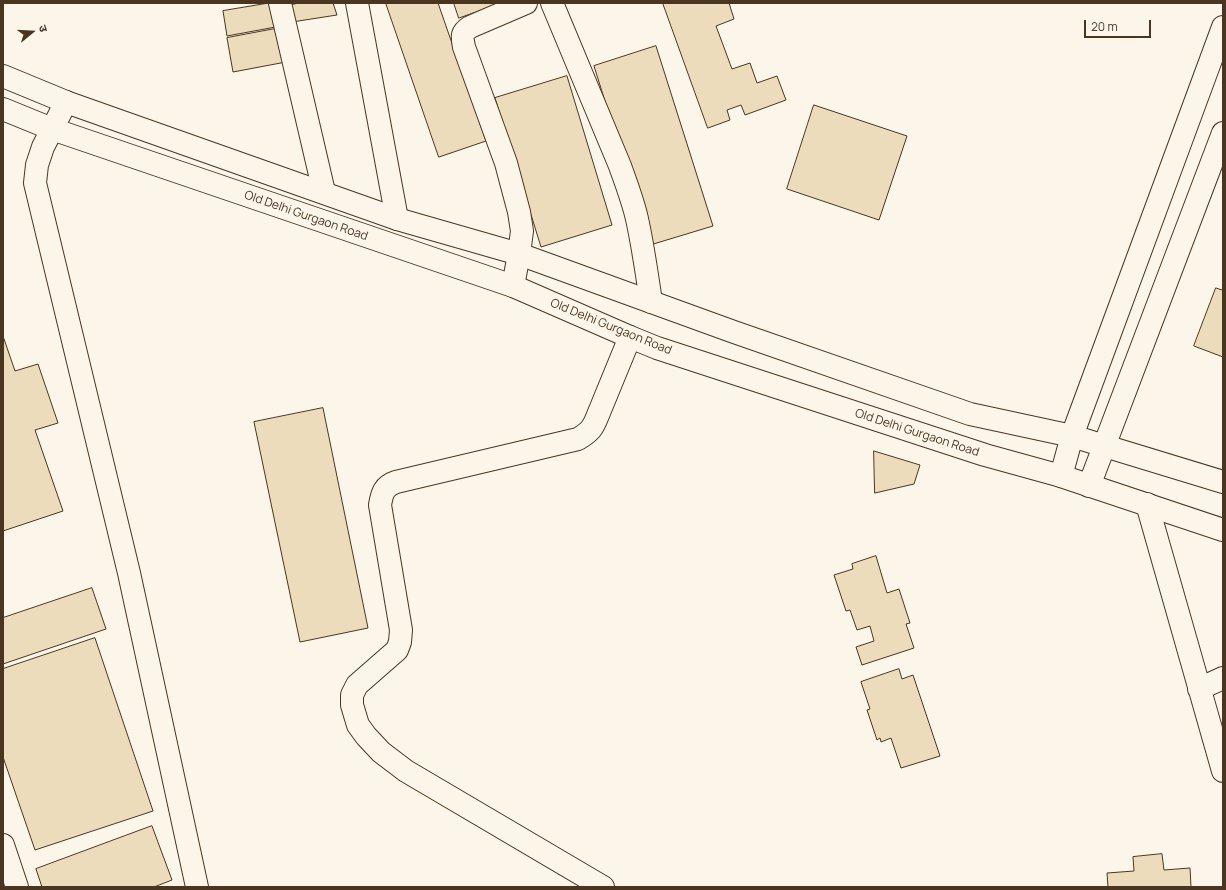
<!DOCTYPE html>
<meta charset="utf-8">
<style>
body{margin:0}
#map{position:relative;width:1226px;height:890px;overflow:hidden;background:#fbf6e9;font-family:Manrope,"Noto Sans Devanagari",sans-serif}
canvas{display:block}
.frame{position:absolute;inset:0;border:4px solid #4a3520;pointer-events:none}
.north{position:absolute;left:12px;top:12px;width:40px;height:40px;-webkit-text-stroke:3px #fbf6e9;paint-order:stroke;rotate:72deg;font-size:11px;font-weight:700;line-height:16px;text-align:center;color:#4a3520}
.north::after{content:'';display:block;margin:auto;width:14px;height:18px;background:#4a3520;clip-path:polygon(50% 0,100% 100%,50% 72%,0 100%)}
.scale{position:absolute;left:1084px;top:20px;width:67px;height:18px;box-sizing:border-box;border:2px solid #4a3520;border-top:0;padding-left:5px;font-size:12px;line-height:14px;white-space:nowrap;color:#4a3520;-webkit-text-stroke:3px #fbf6e9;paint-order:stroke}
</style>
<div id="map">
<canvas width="1226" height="890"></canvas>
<div class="frame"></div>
<div class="north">उ</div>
<div class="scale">20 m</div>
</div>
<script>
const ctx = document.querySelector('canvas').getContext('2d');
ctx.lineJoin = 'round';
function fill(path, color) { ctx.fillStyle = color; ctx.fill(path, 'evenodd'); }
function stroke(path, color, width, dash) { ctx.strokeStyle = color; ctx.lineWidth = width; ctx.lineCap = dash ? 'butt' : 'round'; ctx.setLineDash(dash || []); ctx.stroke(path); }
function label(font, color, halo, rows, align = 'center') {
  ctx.font = font + ' Manrope,sans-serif'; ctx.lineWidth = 3; ctx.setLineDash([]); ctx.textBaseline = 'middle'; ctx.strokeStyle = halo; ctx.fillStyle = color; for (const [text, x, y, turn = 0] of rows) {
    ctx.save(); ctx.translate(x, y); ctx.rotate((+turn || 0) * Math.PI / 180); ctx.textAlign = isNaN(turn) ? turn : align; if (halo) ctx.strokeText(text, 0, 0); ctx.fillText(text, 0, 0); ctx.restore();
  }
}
const building = new Path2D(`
 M269 3H276L281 26 227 36 223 11Z
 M299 3H333L337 15 292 22 287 6Z
 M386 3H438L486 141 439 157Z
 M454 3H495L496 5 459 18Z
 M663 3H730H729L734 19 716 26 732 69 750 63 757 83 777 76 786 100 745 115 741 105 727 110 730 120 708 128Z
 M280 28 286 62 233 72 227 38Z
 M656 46 713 226 650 245 594 66Z
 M567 76 612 225 541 247 495 98Z
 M814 105 907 136 879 220 787 189Z
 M1216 288 1222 290 1223 288V357L1194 346Z
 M3 336 15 371 38 364 58 423 35 430 63 511 3 531Z
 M323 408 368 628 300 642 254 422Z
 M874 451 920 465 914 484 875 493Z
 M876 556 887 593 899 589 910 623 906 624 914 648 862 665 856 647 874 641 870 626 857 630 850 610 846 611 834 575 853 569 852 564Z
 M92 588 106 629 3 664V618Z
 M95 638 153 811 35 850 3 757V669Z
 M899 669 902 679 913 675 940 756 901 768 891 738 881 742 880 738 877 740 867 710 870 709 861 682Z
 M152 826 172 880 154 887H42L36 869Z
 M1162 854 1164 870 1190 868 1191 887H1108L1107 873 1134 871 1133 857Z`);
const minor = new Path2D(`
 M280 3 324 192
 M357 3 397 219
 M552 3 620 166C626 183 633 201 637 219 643 246 647 274 651 302
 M66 102 43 147 37 165 35 183 129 573 197 887
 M513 286 519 254 522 231 519 212 506 163 464 47C462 36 461 33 470 27L526 3
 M1061 476 1072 436 1223 27
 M1089 486 1223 133
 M1147 504 1223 771
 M1199 689 1223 678
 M3 845 17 887
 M603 887 406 771 381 752 366 736 358 725 352 705V695L357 685 397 650 400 642 401 630 380 505C382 493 384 486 396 482L578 439C590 432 593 428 598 415L630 337`);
const major = new Path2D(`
 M3 76 66 102 397 219 519 254 734 332 970 414 1072 436 1223 482
 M3 109 52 129 513 286 630 337 657 348 985 455 1061 476 1223 530`);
const streetNames = [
 ["Old Delhi Gurgaon Road",306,216,19],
 ["Old Delhi Gurgaon Road",611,327,22],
 ["Old Delhi Gurgaon Road",917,433,18]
];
fill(building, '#ecdcbc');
stroke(building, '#4a3520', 1);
stroke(minor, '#4a3520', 24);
stroke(major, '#4a3520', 24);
stroke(minor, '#fbf6e9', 22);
stroke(major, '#fbf6e9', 22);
label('12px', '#4a3520', '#fbf6e9', streetNames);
</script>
